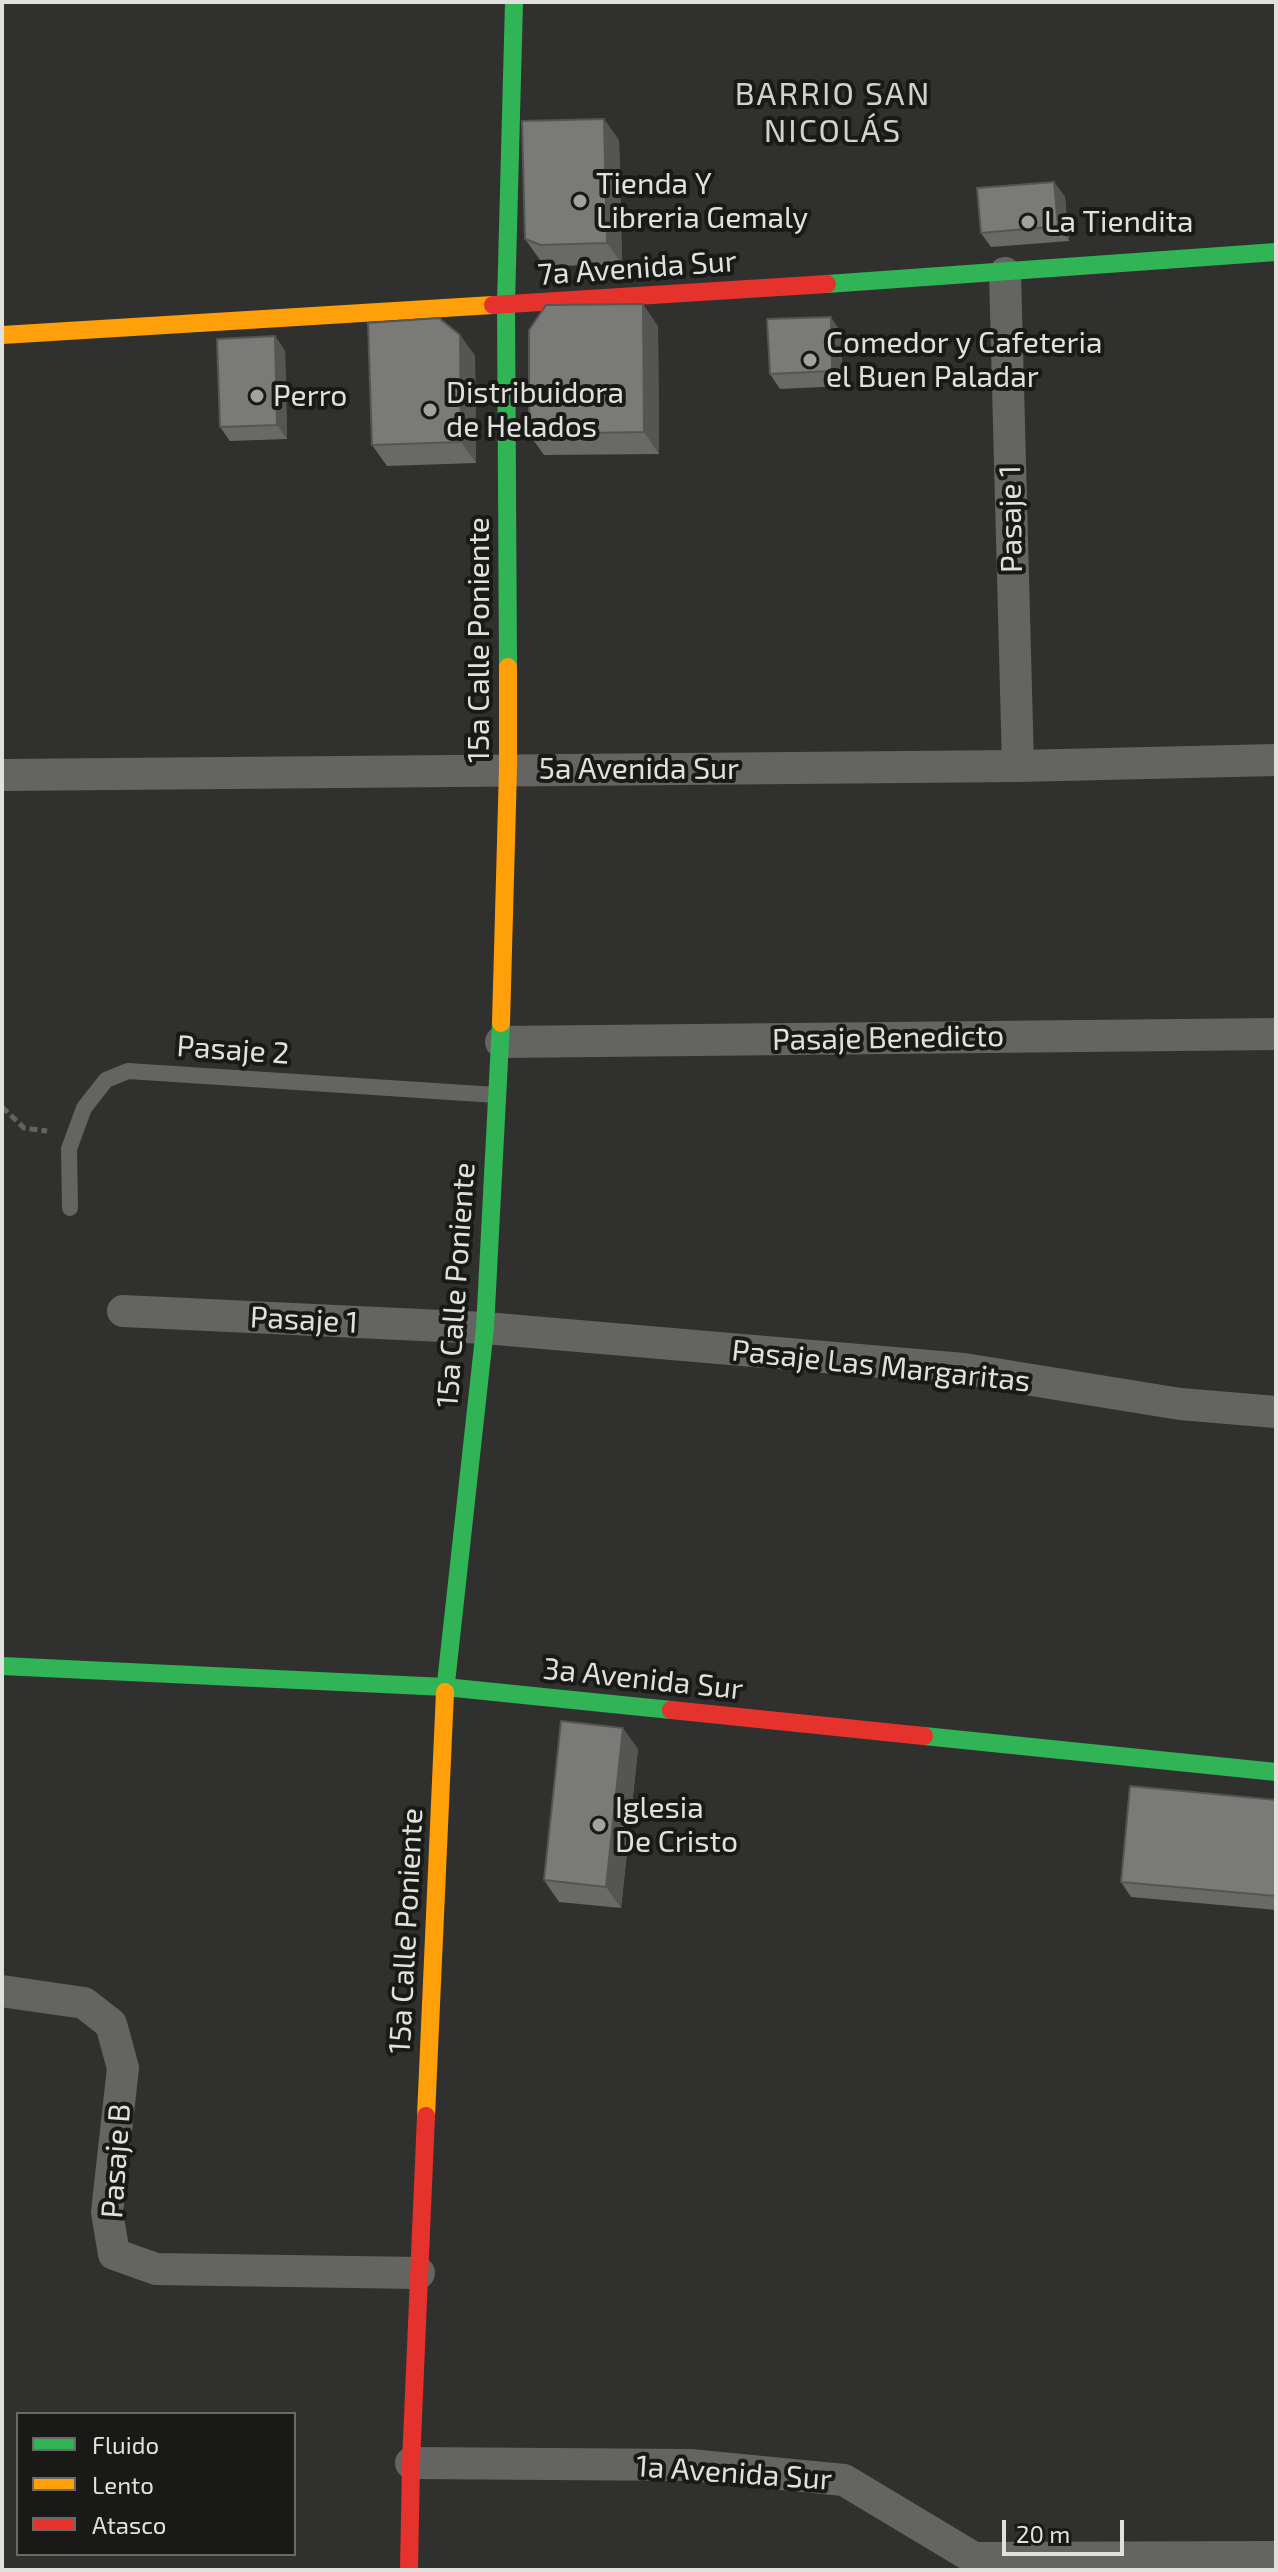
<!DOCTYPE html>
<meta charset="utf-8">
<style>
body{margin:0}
#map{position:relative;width:1278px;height:2572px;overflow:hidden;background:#30312e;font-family:"Exo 2",sans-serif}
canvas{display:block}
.frame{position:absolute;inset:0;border:4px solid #e0e0dd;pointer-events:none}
.legend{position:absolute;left:16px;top:2412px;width:280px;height:144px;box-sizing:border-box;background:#191917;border:2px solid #696966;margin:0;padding:10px 14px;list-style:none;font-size:24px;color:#e0e0dd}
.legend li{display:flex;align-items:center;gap:16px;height:40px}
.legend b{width:40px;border:2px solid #696966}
.scale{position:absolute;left:1002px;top:2520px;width:122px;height:36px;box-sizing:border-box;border:4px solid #e0e0dd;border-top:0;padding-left:10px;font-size:24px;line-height:28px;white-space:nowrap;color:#e0e0dd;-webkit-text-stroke:6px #191917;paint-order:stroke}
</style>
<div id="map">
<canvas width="1278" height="2572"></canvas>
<div class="frame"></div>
<ul class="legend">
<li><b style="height:10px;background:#30b455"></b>Fluido</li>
<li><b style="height:10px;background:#ff9f0a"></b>Lento</li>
<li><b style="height:10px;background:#e5322d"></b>Atasco</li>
</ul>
<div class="scale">20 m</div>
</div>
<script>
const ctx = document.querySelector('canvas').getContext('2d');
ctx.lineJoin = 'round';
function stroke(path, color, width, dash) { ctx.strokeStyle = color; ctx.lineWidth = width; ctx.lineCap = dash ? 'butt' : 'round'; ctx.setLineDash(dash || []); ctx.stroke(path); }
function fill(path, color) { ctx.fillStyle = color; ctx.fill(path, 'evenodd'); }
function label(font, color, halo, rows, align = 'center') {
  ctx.font = font + ' "Exo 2",sans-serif'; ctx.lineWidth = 8; ctx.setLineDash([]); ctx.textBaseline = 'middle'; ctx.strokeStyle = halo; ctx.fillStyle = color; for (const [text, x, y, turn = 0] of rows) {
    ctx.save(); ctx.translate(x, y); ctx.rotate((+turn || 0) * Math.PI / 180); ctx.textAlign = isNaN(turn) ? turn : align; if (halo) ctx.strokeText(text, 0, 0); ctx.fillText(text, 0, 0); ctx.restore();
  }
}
const path = new Path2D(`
 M2 1107 24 1128 47 1131`);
const lane = new Path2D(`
 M70 1208 69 1149 84 1108 106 1080 128 1071 496 1095`);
const street = new Path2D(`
 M1005 273 1018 766
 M2 775 1018 766 1276 760
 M501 1042 1276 1034
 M123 1311 485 1328 964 1369 1180 1404 1276 1412
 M2 1991 84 2003 111 2024 123 2068 107 2212 114 2254 156 2269 419 2273
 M411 2463 690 2465 844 2480 974 2558 1276 2557`);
const fast = new Path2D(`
 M827 284 1276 252
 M508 667 506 304 514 2
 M2 1666 445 1687 671 1710
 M445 1692 485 1328 501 1023
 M924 1736 1276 1772`);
const slow = new Path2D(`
 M2 335 493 305
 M501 1023 508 769V667
 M426 2116 445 1692`);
const jam = new Path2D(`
 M493 305 827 284
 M671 1710 924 1736
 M409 2570 411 2463 426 2116`);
const wall = new Path2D(`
 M619 140 622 264 556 266 540 260 525 239Z
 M1054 182 1065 197 1069 241 991 247 981 233Z
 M658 326 659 454 544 455 529 434Z
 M841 332 843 386 780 389 770 374Z
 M460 335 475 356 476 463 387 466 372 445Z
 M275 336 285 351 287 439 230 441 220 427Z
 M638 1749 621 1908 559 1902 544 1880Z
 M1276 1800V1910L1131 1897 1121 1882Z`);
const shadedWall = new Path2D(`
 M604 119 619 140 622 264 607 243Z
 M1054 182 1065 197 1069 241 1058 226Z
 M643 304 658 326 659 454 644 432Z
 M831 317 841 332 843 386 832 371Z
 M460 335 475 356 476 463 461 442Z
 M275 336 285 351 287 439 277 425Z
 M623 1728 638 1749 621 1908 606 1887Z`);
const building = new Path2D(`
 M604 119 607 243 541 245 525 239 522 121Z
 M1054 182 1058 226 981 233 977 188Z
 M643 304 644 432 529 434V330L546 305Z
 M831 317 832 371 770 374 767 319Z
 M439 318 460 335 461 442 372 445 368 323Z
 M275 336 277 425 220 427 217 339Z
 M561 1721 623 1728 606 1887 544 1880Z
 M1130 1786 1276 1800V1896L1121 1882Z`);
const markers = [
 [580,201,8,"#a2a3a0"],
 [1028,222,8,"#a2a3a0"],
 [810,360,8,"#a2a3a0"],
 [257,396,8,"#a2a3a0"],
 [430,410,8,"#a2a3a0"],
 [599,1825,8,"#a2a3a0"]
];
const poiNames = [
 ["Tienda Y",596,184],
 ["Libreria Gemaly",596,218],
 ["La Tiendita",1044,222],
 ["Comedor y Cafeteria",826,343],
 ["el Buen Paladar",826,377],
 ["Distribuidora",446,393],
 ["de Helados",446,427],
 ["Perro",273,396],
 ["Iglesia",615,1808],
 ["De Cristo",615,1842]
];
const streetNames = [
 ["7a Avenida Sur",637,268,-4],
 ["Pasaje 1",1011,519,-91],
 ["15a Calle Poniente",479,640,-90],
 ["5a Avenida Sur",639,769],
 ["Pasaje Benedicto",888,1038,-1],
 ["Pasaje 2",233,1050,4],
 ["15a Calle Poniente",456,1285,-86],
 ["Pasaje 1",304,1320,3],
 ["Pasaje Las Margaritas",881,1366,6],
 ["3a Avenida Sur",643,1679,6],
 ["15a Calle Poniente",406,1931,-87],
 ["Pasaje B",116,2161,-86],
 ["1a Avenida Sur",734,2473,4]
];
const neighbourhoodNames = [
 ["BARRIO SAN",833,94],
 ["NICOLÁS",833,131]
];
stroke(path, '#626361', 5, [8, 4]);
stroke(lane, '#646463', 16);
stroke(street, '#646463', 32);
stroke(fast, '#30b455', 18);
stroke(slow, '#ff9f0a', 18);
stroke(jam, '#e5322d', 18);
fill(wall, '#696a67');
fill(shadedWall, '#555654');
fill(building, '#7a7b78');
stroke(building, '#555654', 2);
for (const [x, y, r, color] of markers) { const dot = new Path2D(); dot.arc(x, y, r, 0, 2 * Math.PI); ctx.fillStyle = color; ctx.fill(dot); stroke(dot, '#191917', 3); }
label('30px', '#e0e0dd', '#191917', poiNames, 'left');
label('30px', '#e0e0dd', '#191917', streetNames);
ctx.letterSpacing = '2px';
label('32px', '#d1d2cc', '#191917', neighbourhoodNames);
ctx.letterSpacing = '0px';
</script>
